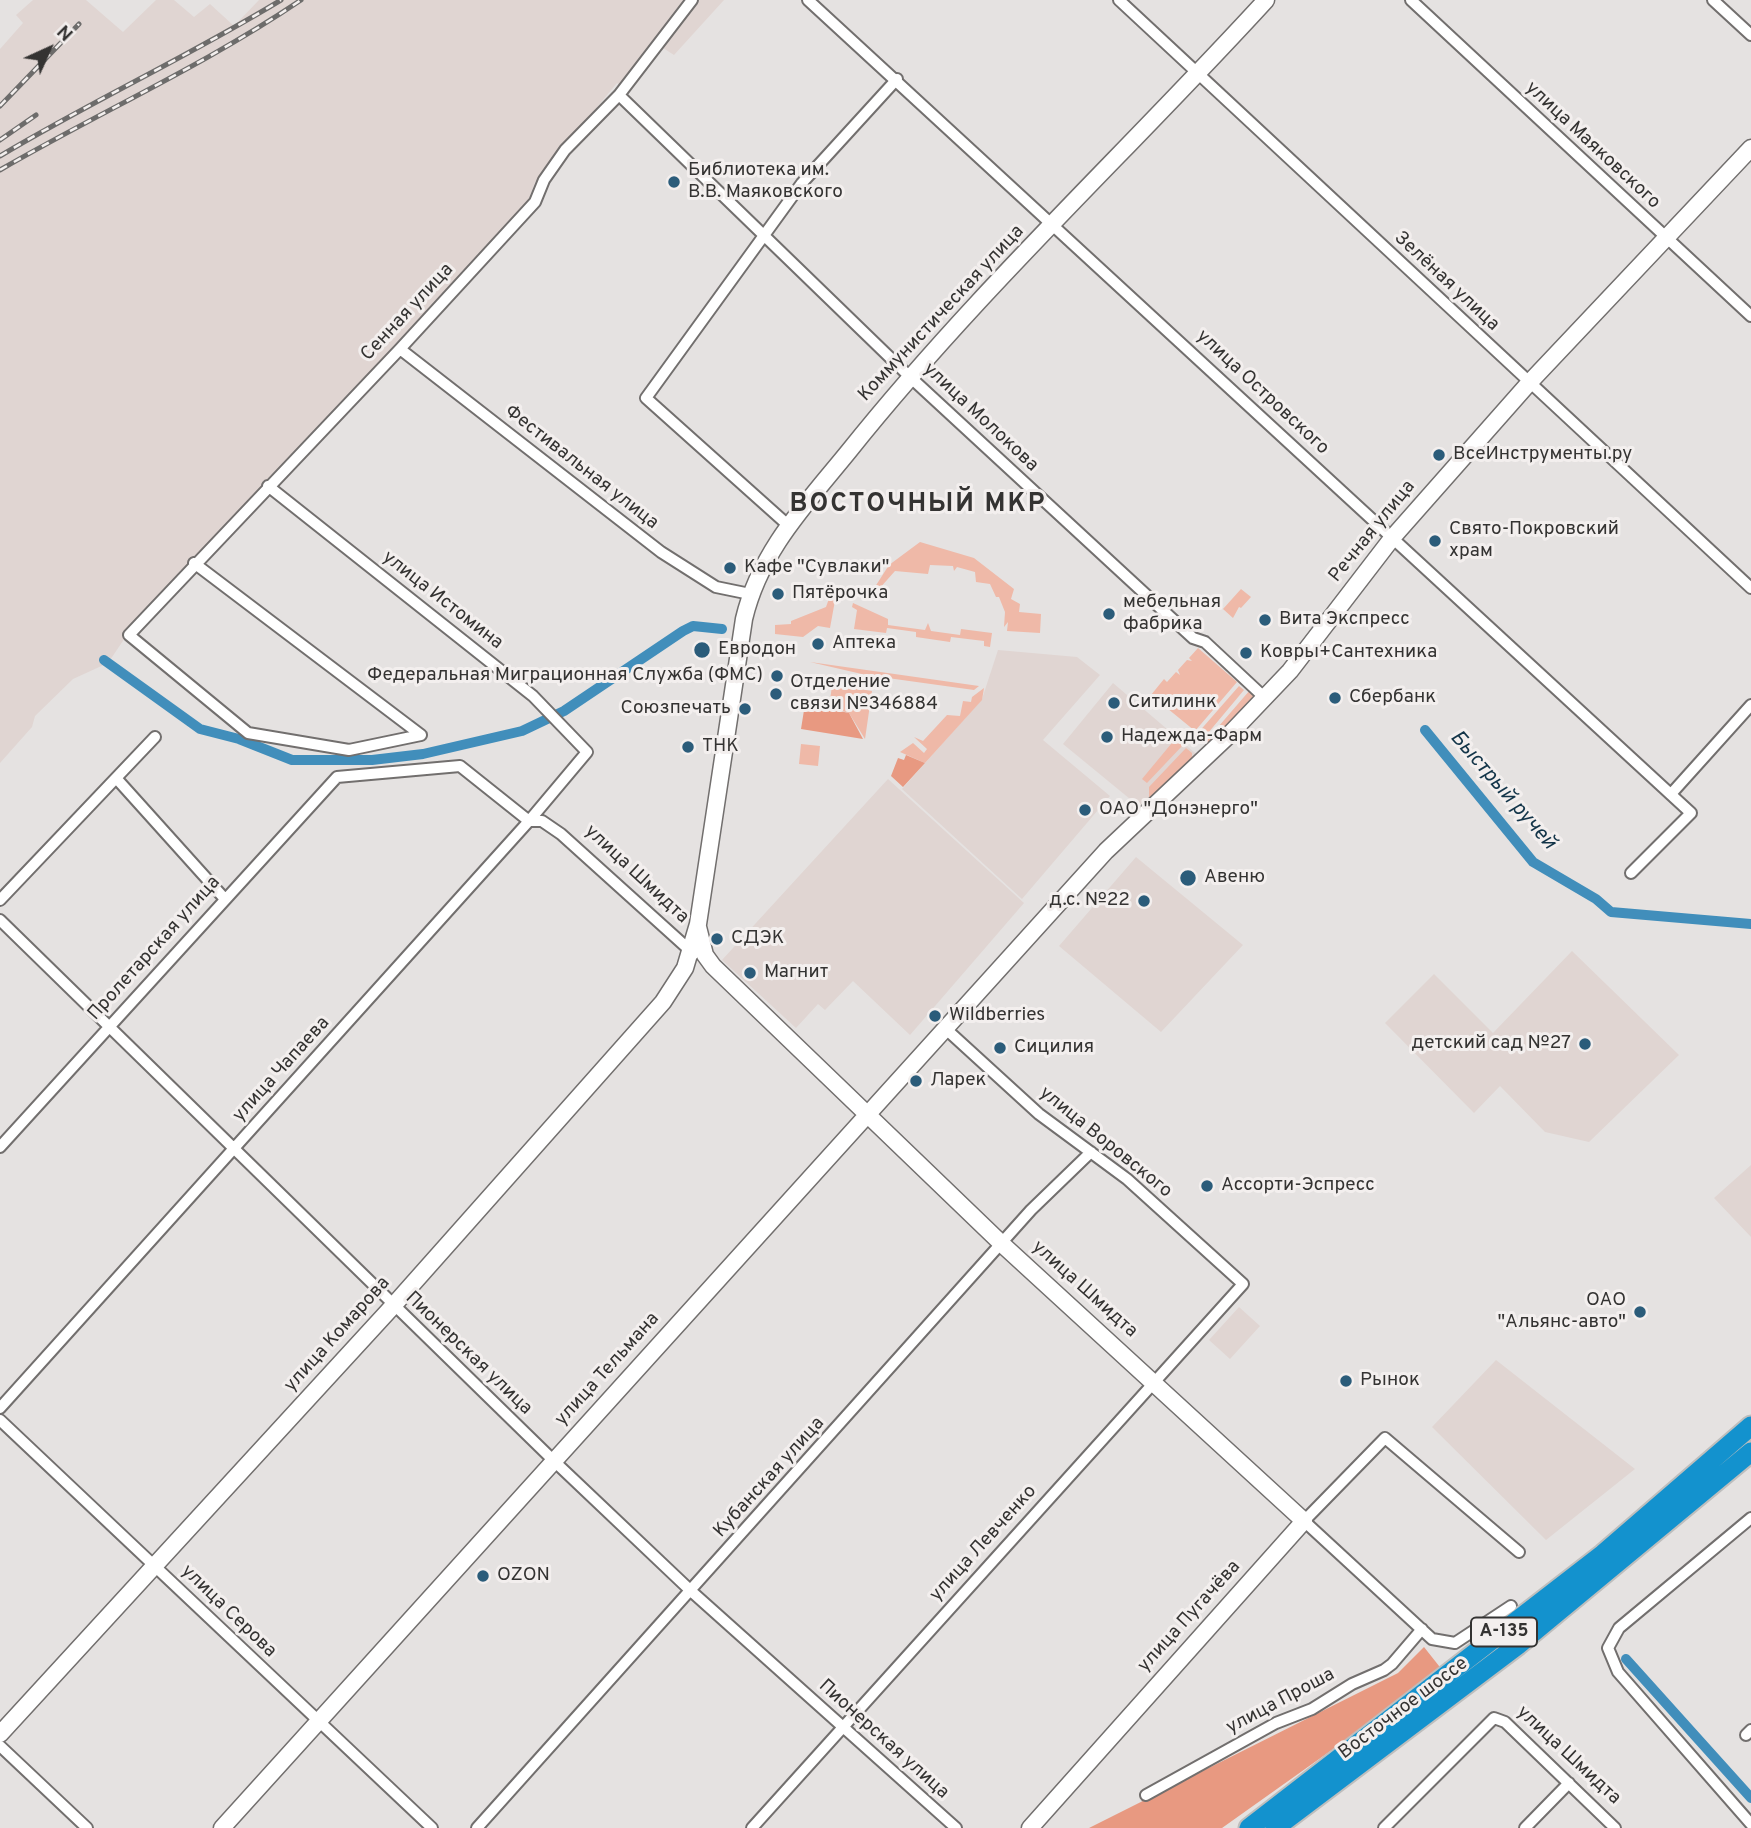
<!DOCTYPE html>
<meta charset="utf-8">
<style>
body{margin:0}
#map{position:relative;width:1751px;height:1828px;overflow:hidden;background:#e5e2e1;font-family:Overpass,sans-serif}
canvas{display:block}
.north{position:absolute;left:14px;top:14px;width:70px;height:70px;-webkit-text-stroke:5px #f3efee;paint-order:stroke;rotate:45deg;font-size:19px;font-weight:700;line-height:28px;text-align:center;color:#343332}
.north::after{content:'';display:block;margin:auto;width:24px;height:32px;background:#343332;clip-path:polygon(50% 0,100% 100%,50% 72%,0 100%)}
</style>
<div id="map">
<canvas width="1751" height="1828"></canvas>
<div class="north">N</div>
</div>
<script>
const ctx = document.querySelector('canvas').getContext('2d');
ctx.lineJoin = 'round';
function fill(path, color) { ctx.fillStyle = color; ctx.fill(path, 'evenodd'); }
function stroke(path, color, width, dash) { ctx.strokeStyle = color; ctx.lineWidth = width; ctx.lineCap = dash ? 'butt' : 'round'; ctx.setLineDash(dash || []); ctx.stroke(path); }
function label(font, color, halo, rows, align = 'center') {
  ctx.font = font + ' Overpass,sans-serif'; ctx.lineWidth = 6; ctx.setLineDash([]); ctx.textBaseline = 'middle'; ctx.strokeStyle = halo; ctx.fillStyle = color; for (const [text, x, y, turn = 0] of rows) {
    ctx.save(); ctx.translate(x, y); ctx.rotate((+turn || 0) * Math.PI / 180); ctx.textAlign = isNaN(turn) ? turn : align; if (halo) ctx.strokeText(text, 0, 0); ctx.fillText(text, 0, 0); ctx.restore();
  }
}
const built = new Path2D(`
 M33 0H86L123 32 156 0H174L194 17 210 4 234 26 259 0H724L674 55 660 46 625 89 617 83 535 182 527 204 192 561 131 629 108 663 73 679 35 716 32 727 0 763V49L23 23 16 15Z
 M998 650 1077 657 1100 675 1043 740 1110 796 1022 899 902 789 982 699Z
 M1113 683 1201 758 1141 808 1063 744Z
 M888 779 1024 903 910 1035 853 981 825 1010 818 1004 796 1028 722 960Z
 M1136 857 1243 945 1161 1032 1059 946Z
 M1572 951 1679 1055 1589 1142 1545 1132 1500 1086 1474 1113 1385 1023 1434 974 1493 1033Z
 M1751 1165V1237L1714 1198Z
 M1239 1307 1260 1326 1230 1359 1209 1340Z
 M1496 1360 1635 1469 1546 1540 1432 1427Z`);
const green = new Path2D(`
 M920 542 974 558 1014 589 1011 599 1020 604 1019 612 1041 614 1040 633 1007 631 1008 622 1004 627 1005 612 999 597H996L990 584 976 582 975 572 957 567 954 571 953 566 930 565 928 574 895 571 879 589 873 590 889 565Z
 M1241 589 1251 597 1241 608 1239 607 1233 618 1223 609Z
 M831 593 836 595 830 628 818 626 803 637 775 634V625L791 624V621L826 607Z
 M853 603 888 619V625L925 630 928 623 931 631 960 635 961 629 992 633 990 647 984 646V641L951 637 950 642 916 637V632L887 628 886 633 854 629 857 610 852 607Z
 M1198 648 1237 682 1195 731 1151 695 1164 679 1167 682 1176 672 1180 675 1178 670 1187 660 1192 661 1189 658Z
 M810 662 979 686 974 690 866 675Z
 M823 675 836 677 835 685 872 691 865 739 849 713 829 707 833 679Z
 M1239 686 1244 690 1203 739 1197 734Z
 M984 688 982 700 925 763 900 752 913 743 924 753 927 749 914 737 923 741 947 715 960 716 963 701 971 702 972 697Z
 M1250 690 1254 698 1210 745 1206 741Z
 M1176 738 1183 745 1147 783 1142 779Z
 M801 744 820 746 818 766 799 764Z
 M1186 748 1192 753V760L1149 798V787Z`);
const forest = new Path2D(`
 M805 704 849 713 863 739 801 729Z
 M906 755 925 763 903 787 891 776 898 758 904 760Z
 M1424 1647 1443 1671 1222 1828H1089L1398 1673Z`);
const canal = new Path2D(`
 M104 660 200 729 239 739 292 760H372L423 754 522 731 564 711 683 631 693 626 722 629
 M1425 730 1533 862 1596 899 1611 912 1751 924
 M1626 1659 1751 1798`);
const street = new Path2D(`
 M808 0 1691 813 1631 873
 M1119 0 1751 588
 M1411 0 1751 316
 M1713 0 1751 35
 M619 95 909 376 1169 616 1193 638 1205 642 1265 698
 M400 349 661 552 716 587 750 594
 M789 526 646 398 802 183 897 79
 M194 563 421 735
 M421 735 349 750 248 733 129 635 400 349 535 202 544 180 565 150 619 95 692 0
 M116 778 224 898
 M1671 794 1751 705
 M0 900 155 737
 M0 920 554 1461 691 1591 956 1828
 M0 1147 337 777 460 766 529 821H542L561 834 694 954
 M0 1408 529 821 587 752 533 696 268 486
 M0 1420 432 1828
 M1751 1518 1619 1628 1608 1648 1618 1672 1751 1824
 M1511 1606 1455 1643 1432 1639 1304 1521 1385 1438 1519 1552
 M1746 1735 1751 1730
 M0 1746 87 1828
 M1146 1795 1276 1723 1312 1709 1352 1684 1384 1670 1392 1664 1422 1629
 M477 1828 1031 1210 1091 1152
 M752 1828 1243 1284 1127 1179 1039 1114 947 1030
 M1384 1828 1494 1718 1505 1722 1615 1828
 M1525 1828 1569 1783`);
const secondary = new Path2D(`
 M698 927 705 955 713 966 1003 1245 1304 1521 1030 1828
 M0 1734 393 1306 663 1002 685 968 698 924 744 619C760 551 806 504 849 451 977 291 1128 151 1266 0
 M222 1828 1106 851 1228 736 1290 671 1393 537 1529 383 1751 148`);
const highway = new Path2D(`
 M1249 1828 1603 1554 1751 1426
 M1275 1828 1518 1645 1751 1452`);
const rail = new Path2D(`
 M0 106 79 24
 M0 140 36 115
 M0 156C92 101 189 56 281 0
 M0 170C100 112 205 65 301 0`);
const markers = [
 [674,182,7,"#2b5c7a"],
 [1439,455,7,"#2b5c7a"],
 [1435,541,7,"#2b5c7a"],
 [730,568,7,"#2b5c7a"],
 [778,594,7,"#2b5c7a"],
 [1109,614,7,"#2b5c7a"],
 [1265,620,7,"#2b5c7a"],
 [818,644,7,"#2b5c7a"],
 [702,650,9,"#2b5c7a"],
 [1246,653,7,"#2b5c7a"],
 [777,676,7,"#2b5c7a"],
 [776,694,7,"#2b5c7a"],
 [1335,698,7,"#2b5c7a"],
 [1114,703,7,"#2b5c7a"],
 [745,709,7,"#2b5c7a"],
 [1107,737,7,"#2b5c7a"],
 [688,747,7,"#2b5c7a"],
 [1085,810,7,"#2b5c7a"],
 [1188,878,9,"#2b5c7a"],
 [1144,901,7,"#2b5c7a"],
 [717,939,7,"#2b5c7a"],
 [750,973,7,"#2b5c7a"],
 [935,1016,7,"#2b5c7a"],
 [1585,1044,7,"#2b5c7a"],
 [1000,1048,7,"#2b5c7a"],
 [916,1081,7,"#2b5c7a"],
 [1207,1186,7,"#2b5c7a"],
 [1640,1312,7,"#2b5c7a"],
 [1346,1381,7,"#2b5c7a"],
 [483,1576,7,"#2b5c7a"]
];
const shields = [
 [1504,1632,66]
];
const shieldNames = [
 ["А-135",1504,1632]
];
const streetNames = [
 ["улица Маяковского",1592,146,43],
 ["Зелёная улица",1446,282,43],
 ["Сенная улица",408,313,-47],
 ["Коммунистическая улица",942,314,-47],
 ["улица Островского",1262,393,43],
 ["улица Молокова",980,418,43],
 ["Фестивальная улица",581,468,38],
 ["Речная улица",1373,532,-51],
 ["улица Истомина",442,601,38],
 ["улица Шмидта",636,875,43],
 ["Пролетарская улица",155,949,-48],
 ["улица Чапаева",282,1070,-48],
 ["улица Воровского",1105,1143,39],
 ["улица Шмидта",1084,1290,42],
 ["улица Комарова",338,1335,-48],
 ["Пионерская улица",468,1354,44],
 ["улица Тельмана",608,1370,-48],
 ["Кубанская улица",770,1478,-48],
 ["улица Левченко",984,1544,-48],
 ["улица Серова",228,1612,44],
 ["улица Пугачёва",1190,1617,-48],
 ["улица Проша",1281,1702,-28],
 ["Восточное шоссе",1404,1709,-37],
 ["Пионерская улица",883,1740,42],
 ["улица Шмидта",1568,1756,43]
];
const poiNames = [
 ["Библиотека им.",688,171],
 ["В.В. Маяковского",688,193],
 ["ВсеИнструменты.ру",1453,455],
 ["Свято-Покровский",1449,530],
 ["храм",1449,552],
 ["Кафе \"Сувлаки\"",744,568],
 ["Пятёрочка",792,594],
 ["мебельная",1123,603],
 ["фабрика",1123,625],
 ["Вита Экспресс",1279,620],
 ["Аптека",832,644],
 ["Евродон",718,650],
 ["Ковры+Сантехника",1260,653],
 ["Федеральная Миграционная Служба (ФМС)",763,676,"right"],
 ["Отделение",790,683],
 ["связи №346884",790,705],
 ["Сбербанк",1349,698],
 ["Ситилинк",1128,703],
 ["Союзпечать",731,709,"right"],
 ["Надежда-Фарм",1121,737],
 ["ТНК",702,747],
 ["ОАО \"Донэнерго\"",1099,810],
 ["Авеню",1204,878],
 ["д.с. №22",1130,901,"right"],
 ["СДЭК",731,939],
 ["Магнит",764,973],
 ["Wildberries",949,1016],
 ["детский сад №27",1571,1044,"right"],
 ["Сицилия",1014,1048],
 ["Ларек",930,1081],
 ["Ассорти-Эспресс",1221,1186],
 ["ОАО",1626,1301,"right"],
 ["\"Альянс-авто\"",1626,1323,"right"],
 ["Рынок",1360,1381],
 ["OZON",497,1576]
];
const waterNames = [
 ["Быстрый ручей",1502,791,49]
];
const districtNames = [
 ["ВОСТОЧНЫЙ МКР",918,506]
];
fill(built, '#e0d5d2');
fill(green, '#efb9a8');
fill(forest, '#e89981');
stroke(canal, '#418ebb', 10);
stroke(street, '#726f6e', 14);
stroke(secondary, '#726f6e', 19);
stroke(highway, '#bebebd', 23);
stroke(street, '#fff', 10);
stroke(secondary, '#fff', 16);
stroke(highway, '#1392ce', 19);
stroke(rail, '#6d6c6b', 5);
stroke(rail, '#f3efee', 2.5, [8]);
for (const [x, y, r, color] of markers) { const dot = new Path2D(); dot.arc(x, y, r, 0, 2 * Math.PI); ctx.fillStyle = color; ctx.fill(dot); stroke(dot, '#f3efee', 2.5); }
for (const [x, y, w] of shields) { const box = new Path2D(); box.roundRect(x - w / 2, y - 14.5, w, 29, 5); ctx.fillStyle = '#f3efee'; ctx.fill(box); stroke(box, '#343332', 2); }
label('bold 18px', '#343332', null, shieldNames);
label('19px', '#343332', '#f3efee', streetNames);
label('19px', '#343332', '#f3efee', poiNames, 'left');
label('italic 21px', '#133549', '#f3efee', waterNames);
ctx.letterSpacing = '2px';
label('bold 26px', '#343332', '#f3efee', districtNames);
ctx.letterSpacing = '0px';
</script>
